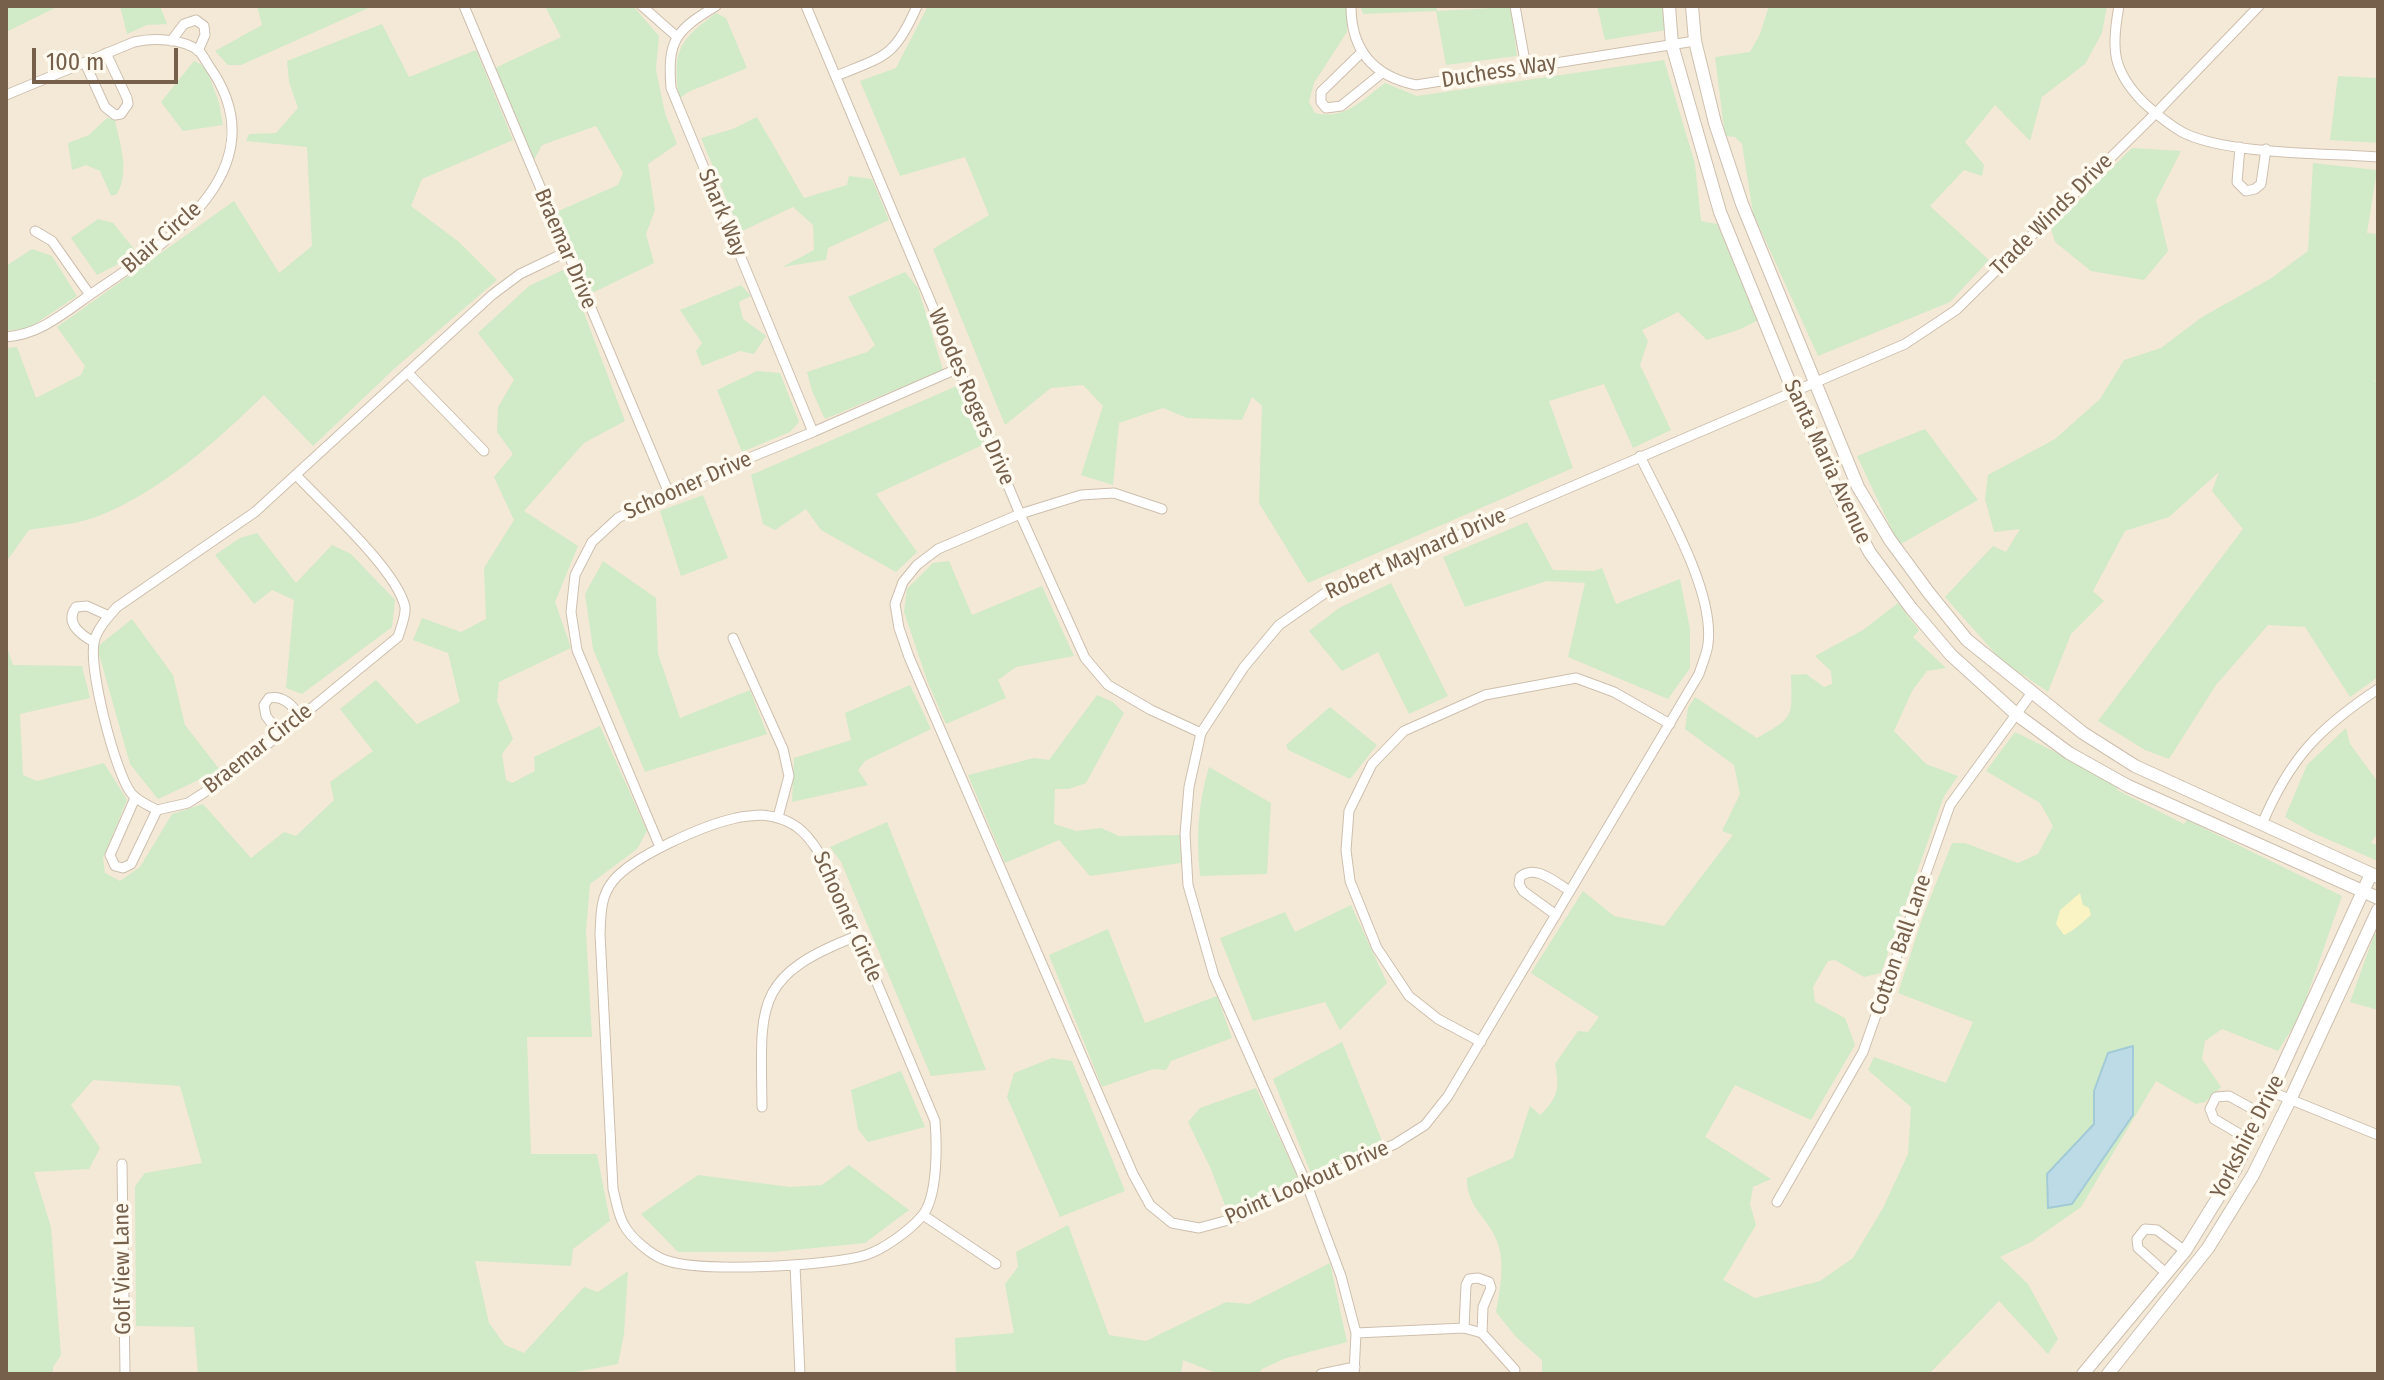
<!DOCTYPE html>
<style>
body{margin:0}
#map{position:relative;width:2384px;height:1380px;overflow:hidden;background:#fcf7e8;font-family:"Fira Sans Condensed",sans-serif}
canvas{display:block}
.frame{position:absolute;inset:0;border:8px solid #76604c;pointer-events:none}
.scale{position:absolute;left:32px;top:48px;width:146px;height:36px;box-sizing:border-box;border:4px solid #76604c;border-top:0;padding-left:10px;font-size:24px;line-height:28px;white-space:nowrap;color:#76604c;-webkit-text-stroke:6px #fffaef;paint-order:stroke}
</style>
<div id="map">
<canvas width="2384" height="1380"></canvas>
<div class="frame"></div>
<div class="scale">100 m</div>
</div>
<script>
const ctx = document.querySelector('canvas').getContext('2d');
ctx.lineJoin = 'round';
function fill(path, color) { ctx.fillStyle = color; ctx.fill(path, 'evenodd'); }
function stroke(path, color, width, dash) { ctx.strokeStyle = color; ctx.lineWidth = width; ctx.lineCap = dash ? 'butt' : 'round'; ctx.setLineDash(dash || []); ctx.stroke(path); }
function label(font, color, halo, rows, align = 'center') {
  ctx.font = font + ' "Fira Sans Condensed",sans-serif'; ctx.lineWidth = 7; ctx.setLineDash([]); ctx.textBaseline = 'middle'; ctx.strokeStyle = halo; ctx.fillStyle = color; for (const [text, x, y, turn = 0] of rows) {
    ctx.save(); ctx.translate(x, y); ctx.rotate((+turn || 0) * Math.PI / 180); ctx.textAlign = isNaN(turn) ? turn : align; if (halo) ctx.strokeText(text, 0, 0); ctx.fillText(text, 0, 0); ctx.restore();
  }
}
const residential = new Path2D(`
 M6 6H2378V1374H6Z`);
const green = new Path2D(`
 M6 6H59L6 32Z
 M120 6H160L167 24 147 25 127 34Z
 M257 6H373L241 65H228L215 51 262 25Z
 M545 6H633L659 36 656 70 665 113 677 144 648 164 655 210 646 234 654 263 590 294 556 212 618 185 623 173 596 126 542 145 534 160 495 68 561 37Z
 M928 6H1347V32L1314 83 1309 102 1315 113C1346 120 1362 100 1385 83L1417 96 1664 60 1695 164 1701 221 1717 224 1758 320 1741 329 1707 340 1678 312 1642 330 1648 341 1640 365 1671 430 1633 448 1604 384 1549 401 1573 468 1308 583 1259 503 1262 406 1252 397 1242 420 1187 418 1163 408 1119 423 1113 485 1081 475 1103 406 1083 385 1051 388 1005 425 933 249 989 215 965 157 900 176 860 81 896 68Z
 M1360 6H1436L1437 11 1511 7 1517 56 1446 65 1436 11 1363 14Z
 M1597 6H1665L1666 30 1605 40Z
 M1769 6H2107L2102 33 2085 64 2042 97 2030 141 1995 105 1965 142 1984 165 1982 176 1964 170 1930 206 1989 260 1950 302 1818 356 1753 213 1742 144 1735 137 1725 136 1715 57 1750 52 1760 34Z
 M716 13 726 18 747 68 688 92 679 99C673 51 677 42 716 13Z
 M382 24 409 77 476 50 513 140 422 179 411 206 459 242 497 280 395 368 313 446 264 395C218 440 161 491 101 515 80 524 52 526 29 530L6 562V348L17 347 36 398 81 375 85 366 57 327 234 201 279 273 312 246 307 147 246 141 249 134 276 133 298 108 289 82 287 61Z
 M194 61 206 67 219 103 223 125 183 131 161 102Z
 M2338 76 2378 78V143L2330 140Z
 M757 117 804 198 847 185 849 176 872 179 889 220 828 248 826 260 782 267 814 250 813 225 793 207 740 232 701 138 733 129Z
 M107 118 115 120C120 145 130 171 117 194L111 196 100 171 86 165 72 170 68 143 89 135Z
 M2132 148 2181 151 2156 200 2168 251 2144 280 2091 271 2055 242 2051 228Z
 M2313 163 2377 170 2367 233 2378 234V379L2374 381 2378 382V677L2350 697 2305 627 2268 625 2216 685 2169 759 2145 750 2098 721 2243 529 2212 491 2219 472 2169 517 2125 531 2093 591 2104 601 2071 634 2048 692 2001 660 1945 597 1993 546 2006 552 2020 529 1994 532 1985 499 1988 475 2055 439 2100 399 2124 360 2161 348 2202 317 2270 279 2308 251Z
 M98 219 113 223 138 254 97 275 71 238Z
 M32 249 52 256 77 296 29 328 6 331V266Z
 M567 268 625 421 584 443 524 511 578 546 555 602 571 648 499 682 497 701 513 739 502 754 506 780 512 783 535 771 534 757 600 726 647 831 637 849 590 884 586 931 592 1037H527L531 1154H597L610 1221 573 1249 571 1266 475 1261 489 1323 505 1345 524 1353 584 1287 598 1292 628 1271 624 1334 618 1364 565 1374H198L194 1327 136 1326 135 1186 145 1173 202 1163 180 1086 93 1080 71 1105 100 1148 89 1169 34 1172 51 1227 61 1355 53 1367V1374H6V644L13 665 82 666 90 698 20 714 23 775 37 781 104 763 127 800 103 858 105 873 120 881 140 867 172 814 203 804 251 858 284 832 296 836 334 800 330 782 373 751 340 709 376 680 417 724 460 702 448 653 413 640 422 618 461 632 486 619 484 568 514 520 494 477 513 454 497 432 498 407 514 380 478 333 529 286Z
 M905 272 918 288 943 370 825 419 812 391 807 372 867 352 875 345 848 297Z
 M741 285 751 296 739 302 743 319 766 336 754 354 740 351 702 366 696 351 702 343 680 310Z
 M757 371 780 373 799 422 790 432 742 452 717 390Z
 M959 385 985 444 876 494 917 552 896 572 821 530 806 509 775 530 763 524 751 475Z
 M1925 429 1978 500 1899 545 1857 456Z
 M703 495 728 558 681 576 660 511Z
 M1527 522 1553 570 1594 571 1602 568 1616 604 1680 579 1690 629V668L1668 699 1568 657 1585 583 1547 581 1465 607 1443 557Z
 M257 533 296 583 332 545 351 554 395 600 392 627 302 694 286 688 294 600 272 590 254 604 215 555 240 538Z
 M603 561 656 598 658 654 680 718 750 690 767 734 645 772 593 649 585 594Z
 M949 561 972 615 1042 586 1074 656 1016 667 998 680 1006 698 946 724 928 683 904 612 907 589 933 563Z
 M1391 583 1448 696 1409 714 1378 652 1342 671 1309 631 1339 608Z
 M1898 603 1919 630 1913 637 1946 668 1927 671 1912 691 1894 731 1926 764 1958 776 1944 796 1881 973 1864 977 1835 960 1828 961 1813 987 1815 1002 1845 1018 1855 1045 1811 1120 1735 1085 1705 1137 1771 1179 1753 1187 1750 1204 1756 1225 1723 1280 1755 1298 1820 1281 1853 1258 1883 1208 1908 1154 1911 1107 1868 1070 1874 1057 1946 1083 1973 1022 1898 993 1922 919 1952 843H1965L2018 863 2038 854 2053 826 2040 803 1986 771 2015 732 2118 783 2117 790 2184 824 2187 820 2342 896 2300 1016 2278 1051 2222 1029 2205 1041 2202 1059 2221 1087 2205 1102 2196 1104 2156 1081 2081 1207 2031 1242 2000 1257 2028 1284 2058 1339 2048 1354 1999 1301 1929 1374H1542V1360L1516 1337 1496 1312C1500 1289 1505 1266 1498 1244 1490 1218 1466 1209 1467 1178L1513 1158 1530 1106 1540 1115C1558 1098 1560 1088 1555 1064L1578 1031 1588 1032 1599 1017 1531 973 1583 891 1614 916 1664 926 1733 835 1722 831 1740 794 1734 765 1685 729 1688 708 1695 697 1757 738C1795 717 1792 717 1791 675L1806 674 1824 687 1832 684 1831 671 1815 656 1863 630Z
 M132 619 173 675 185 725 220 770 158 799 130 764 97 647Z
 M910 685 931 729 865 761 858 770 868 785 792 802 794 758 851 740 845 713Z
 M1097 695 1113 702 1124 713 1086 783 1069 789H1055L1054 824 1076 831 1101 828 1119 836 1180 835 1181 863 1090 876 1059 840 1005 863 968 775 1034 758 1049 760Z
 M1330 707 1377 745 1350 779 1288 750 1286 745Z
 M2346 728 2350 744 2378 782V832L2371 843 2378 845V861L2311 832 2285 817 2307 765Z
 M1209 767 1271 803 1267 874 1200 876C1196 838 1198 803 1209 767Z
 M887 822 986 1070 931 1076 841 862 830 847Z
 M1351 905 1387 983 1340 1030 1325 1002 1253 1021 1220 938 1285 912 1295 932Z
 M1108 929 1145 1023 1217 996 1232 1038 1171 1061 1166 1070 1153 1069 1102 1087 1049 955Z
 M2378 931V1010L2350 1002 2374 935Z
 M1342 1042 1382 1141 1312 1176 1273 1079Z
 M1052 1058 1072 1061 1125 1191 1060 1217 1007 1097 1014 1073Z
 M901 1071 925 1127 868 1142 858 1129 851 1090Z
 M1256 1088 1298 1178 1228 1213 1210 1167 1188 1122 1200 1108Z
 M849 1165 909 1210 865 1243 773 1252H678L641 1214 698 1175 790 1187 822 1185Z
 M1068 1225 1109 1335 1146 1341 1226 1302 1249 1304 1330 1263 1347 1342 1286 1358 1262 1369 1259 1374H1218L1183 1360 1181 1374H956L955 1338 1014 1333 1005 1284 1018 1267 1016 1252Z`);
const sand = new Path2D(`
 M2080 893 2083 905 2089 908 2091 915C2084 921 2072 932 2064 935L2056 924 2060 910Z`);
const water = new Path2D(`
 M2133 1046V1115L2072 1204 2048 1208 2047 1174 2094 1124V1091L2108 1053Z`);
const minor = new Path2D(`
 M464 6 668 491
 M642 6 676 36
 M716 6C676 30 667 40 671 88L813 432
 M806 6 1020 514 1085 658 1108 685 1151 710 1201 733
 M1351 6C1351 50 1373 76 1416 85L1695 41
 M1515 6 1526 67
 M2119 6C2111 49 2112 70 2143 102 2155 113 2168 124 2182 132 2226 155 2326 153 2378 157
 M171 41 184 24 196 20 204 26 205 35 198 51
 M1362 52 1321 92V102L1326 108 1341 106 1382 73
 M85 63 105 107 115 115 121 114 128 104 127 98 106 53
 M836 76C885 56 895 57 917 6
 M6 95 134 42C153 38 182 38 199 51 203 55 206 62 209 66 280 166 172 240 97 290 67 310 43 334 6 337
 M2240 147 2237 182 2246 191 2255 189 2261 184 2266 149
 M35 231 52 241 90 295
 M408 373 484 451
 M297 476C324 505 397 570 405 607 406 616 401 627 398 637L225 779 188 803 157 810C148 805 137 801 131 793 115 772 89 670 94 643 96 630 108 617 117 607L255 512 492 295 520 274 566 252
 M1162 509 1114 493 1081 495 1020 514 938 549 917 565 903 582 895 604 899 628 909 657 1133 1174 1150 1205 1172 1223 1199 1228 1232 1219 1395 1144 1425 1125 1448 1096 1699 674C1702 664 1707 654 1708 644 1715 590 1663 505 1640 456
 M733 638 783 749 789 776 778 817
 M94 642C81 635 64 623 76 607L87 606 109 616
 M279 733 266 716 264 705 269 698C283 695 292 705 300 716
 M135 798 110 855 115 866 123 868 131 864 157 810
 M761 815C800 818 811 839 830 871L935 1121C937 1145 938 1197 922 1216 909 1231 884 1249 866 1255 830 1266 700 1273 665 1260 651 1255 631 1238 624 1225 618 1215 616 1200 613 1189L600 934C601 915 600 897 613 881 633 856 704 825 736 818 743 816 753 816 761 815Z
 M2262 824C2290 758 2319 728 2378 689
 M660 847 577 650 571 612 575 575 592 542 618 518 668 491 813 432 959 368
 M1556 915 1523 891 1519 884 1520 877C1535 863 1556 883 1570 891
 M1481 1042 1438 1019 1409 996 1377 948 1350 881 1346 850 1349 811 1372 764 1404 731 1485 695 1576 678 1614 692 1670 724
 M2272 1092 2378 1135
 M762 1107C761 1006 752 976 857 936
 M2248 1139 2214 1119 2210 1109 2216 1097 2229 1096 2260 1113
 M122 1164 125 1374
 M1777 1202 1863 1052 1950 805 2031 694
 M923 1215 996 1264
 M795 1265 800 1374
 M2167 1274 2138 1248 2137 1239 2145 1229 2157 1230 2185 1251
 M1464 1328 1466 1285 1469 1279 1478 1278 1489 1282 1491 1288 1483 1307 1482 1333
 M1356 1333 1464 1328 1482 1333 1515 1370
 M1321 1374 1355 1367
 M1354 1374 1356 1333 1341 1276 1307 1185 1214 976 1188 885 1185 834 1189 787 1201 733 1244 667 1279 625 1328 591 1905 344 1956 310 2155 114 2259 6`);
const tertiary = new Path2D(`
 M1669 6 1672 45 1720 212 1793 391 1840 497 1870 553 1911 608 1951 655 2016 714 2069 753 2128 786 2378 898
 M1692 6 1695 41 1715 123 1742 204 1858 487 1890 540 1929 593 1967 640 2083 733 2135 766 2378 877
 M2083 1374 2185 1251 2235 1170 2371 874
 M2108 1374 2208 1248 2253 1175 2290 1100 2378 910`);
const streetNames = [
 ["Duchess Way",1499,72,-9],
 ["Shark Way",722,213,67],
 ["Trade Winds Drive",2052,215,-45],
 ["Blair Circle",162,238,-41],
 ["Braemar Drive",565,249,67],
 ["Woodes Rogers Drive",971,397,67],
 ["Santa Maria Avenue",1827,462,65],
 ["Schooner Drive",688,486,-24],
 ["Robert Maynard Drive",1416,554,-24],
 ["Braemar Circle",258,749,-38],
 ["Schooner Circle",847,917,66],
 ["Cotton Ball Lane",1901,945,-71],
 ["Yorkshire Drive",2248,1137,-63],
 ["Point Lookout Drive",1307,1183,-24],
 ["Golf View Lane",123,1269,-91]
];
fill(residential, '#f4e9d7');
fill(green, '#d1eac7');
fill(sand, '#faf4c4');
fill(water, '#bddbe6');
stroke(water, '#a3cad7', 2);
stroke(minor, '#cebfae', 11);
stroke(tertiary, '#cebfae', 14);
stroke(minor, '#fff', 9);
stroke(tertiary, '#fff', 12);
label('22px', '#76604c', '#fffaef', streetNames);
</script>
